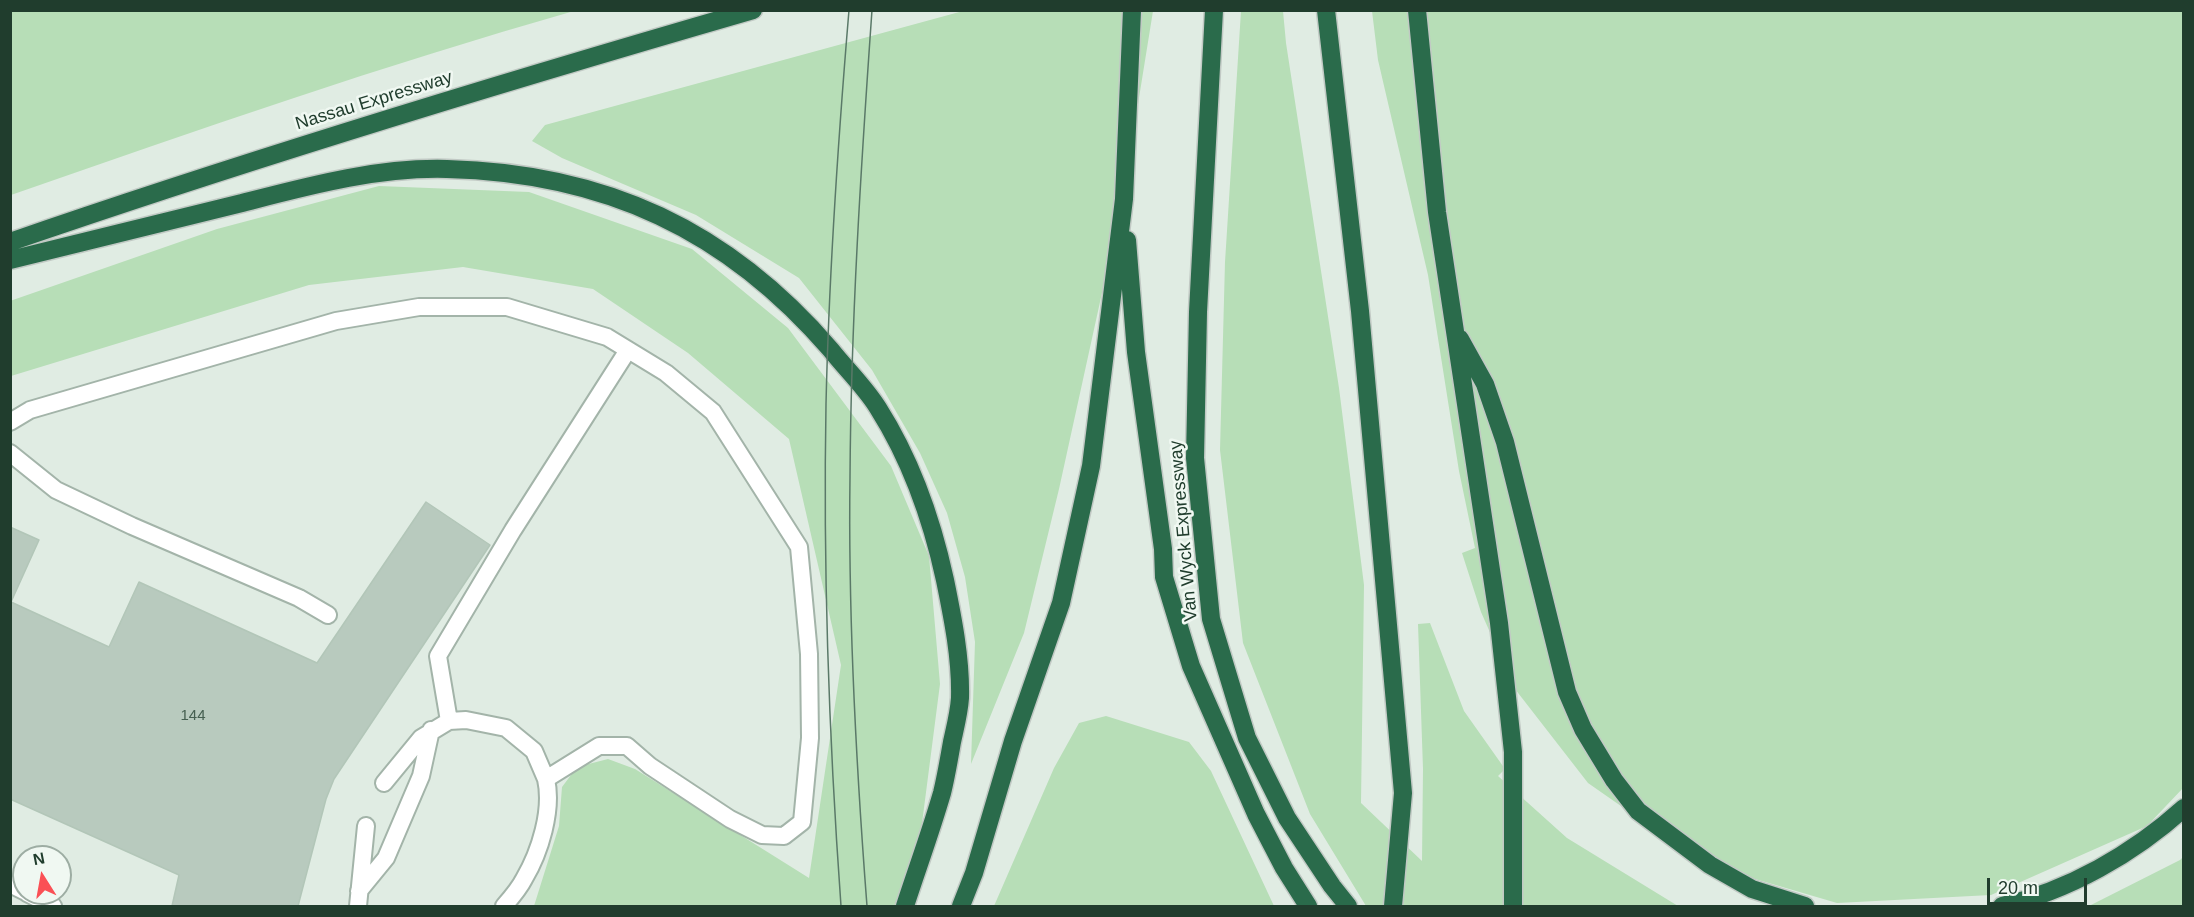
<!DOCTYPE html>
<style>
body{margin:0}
#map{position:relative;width:2194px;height:917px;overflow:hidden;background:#e0ece3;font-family:Arial,sans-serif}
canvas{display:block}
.frame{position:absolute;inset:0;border:12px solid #203d2d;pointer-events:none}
.north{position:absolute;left:12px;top:845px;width:60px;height:60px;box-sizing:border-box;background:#f0f8f2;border:2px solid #9dada3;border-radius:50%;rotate:349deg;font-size:16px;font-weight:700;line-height:24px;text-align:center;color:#203d2d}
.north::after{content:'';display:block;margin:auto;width:21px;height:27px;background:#fa5055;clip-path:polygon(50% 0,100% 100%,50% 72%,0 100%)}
.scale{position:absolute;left:1987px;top:878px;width:100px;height:27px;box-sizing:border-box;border:3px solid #203d2d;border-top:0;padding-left:8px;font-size:18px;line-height:21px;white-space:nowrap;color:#203d2d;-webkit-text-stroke:4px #f0f8f2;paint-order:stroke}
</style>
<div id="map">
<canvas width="2194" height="917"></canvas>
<div class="frame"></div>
<div class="north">N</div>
<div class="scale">20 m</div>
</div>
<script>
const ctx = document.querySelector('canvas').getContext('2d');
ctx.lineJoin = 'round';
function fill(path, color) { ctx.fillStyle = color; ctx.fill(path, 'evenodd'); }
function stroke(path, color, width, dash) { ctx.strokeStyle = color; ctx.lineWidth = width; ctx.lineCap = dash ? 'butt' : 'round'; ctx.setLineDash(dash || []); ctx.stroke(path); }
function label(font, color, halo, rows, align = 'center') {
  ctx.font = font + ' Arial,sans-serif'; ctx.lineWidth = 5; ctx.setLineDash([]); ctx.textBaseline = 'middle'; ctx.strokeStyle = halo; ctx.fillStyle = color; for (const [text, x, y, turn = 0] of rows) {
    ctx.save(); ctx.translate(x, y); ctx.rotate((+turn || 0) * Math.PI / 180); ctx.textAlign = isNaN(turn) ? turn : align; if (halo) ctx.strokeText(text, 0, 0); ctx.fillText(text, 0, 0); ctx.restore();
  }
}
const green = new Path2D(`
 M10 11 11 10 574 11C384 65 197 130 11 195Z
 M963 11H1153L1123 197 1059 489 1024 633 971 764 975 642 965 577 947 513 920 453 872 370 799 278 696 215 562 158 532 141 545 125Z
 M1241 11H1283L1286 43 1339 388 1364 585 1361 803 1422 861 1423 769 1418 624 1430 623 1464 711 1505 769 1498 776 1567 838 1678 906H1366L1310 814 1243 643 1220 450 1225 262Z
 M1372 11H2183L2184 787 2147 826 1991 895 1837 903 1704 864 1588 783 1515 689 1481 612 1462 553 1475 548 1459 471 1428 275 1378 60Z
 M379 186 529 192 692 249 788 328 891 466 929 556 940 684 921 831 896 906H534L559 826 562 787 577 767 608 759 635 769 809 878 841 665 789 439 688 353 593 289 463 267 309 285 11 376 10 301 217 229Z
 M1106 716 1189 742 1211 771 1274 906H994L1054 768 1079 723Z
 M2183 857V906H2089L2180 860Z`);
const building = new Path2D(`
 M426 502 490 545 334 779 326 799 298 906H172L179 875 10 799V527L39 540 11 602 109 647 139 582 317 663Z`);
const lane = new Path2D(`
 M10 422 30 410 336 321 419 307H507L607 337 666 373 713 412 799 547 809 654 810 738 802 822 784 836 762 835 730 819 650 766 627 746H599L546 779C553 810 540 852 524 879 519 889 511 898 504 906
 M10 453 56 490 132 526 299 598 328 615
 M449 721 438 656 513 530 628 350
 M384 783 421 738 449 721 466 720 506 728 534 751 546 779
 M10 884 24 891
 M359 891 386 858 421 776 431 730
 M27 893 53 906
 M358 906 366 826`);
const highway = new Path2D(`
 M1214 10 1198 312 1195 458 1211 619 1247 738 1287 818 1332 886 1348 906
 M1326 10 1360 311 1403 793 1393 906
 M1417 10 1437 212 1499 623 1513 752V906
 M1127 240 1136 352 1163 549 1164 577 1191 666 1256 814 1284 868 1308 906
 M10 242C256 157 504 82 753 10
 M10 260C88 241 165 222 242 203 308 186 378 167 447 169 605 173 728 230 831 350 846 369 865 387 878 408 911 460 932 520 945 580 953 619 961 659 960 698 959 713 955 728 952 742 949 759 946 777 942 793 931 831 917 869 905 906
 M1460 339 1485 384 1505 442 1567 692 1583 729 1614 780 1638 811 1710 865 1752 889 1805 906
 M961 906 974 873 1013 741 1061 603 1091 466 1124 199 1132 10
 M2002 906C2068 891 2133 854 2184 808`);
const tram = new Path2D(`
 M841 906C829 740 823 571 826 404 829 273 838 141 849 10
 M867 906C856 764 848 620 850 477 851 321 861 166 872 10`);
const numberNames = [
 ["144",193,716]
];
const streetNames = [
 ["Nassau Expressway",374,101,-17],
 ["Van Wyck Expressway",1184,531,-95]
];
fill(green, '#b7deb7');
fill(building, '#b8cabe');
stroke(building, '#b2c6b8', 1.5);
stroke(lane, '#a3b4a9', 20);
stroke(highway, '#c1c9c4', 21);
stroke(lane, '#fff', 16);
stroke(highway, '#2a6b4b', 18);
stroke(tram, '#5a7968', 1.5);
label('15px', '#466051', null, numberNames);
label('18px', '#203d2d', '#f0f8f2', streetNames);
</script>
